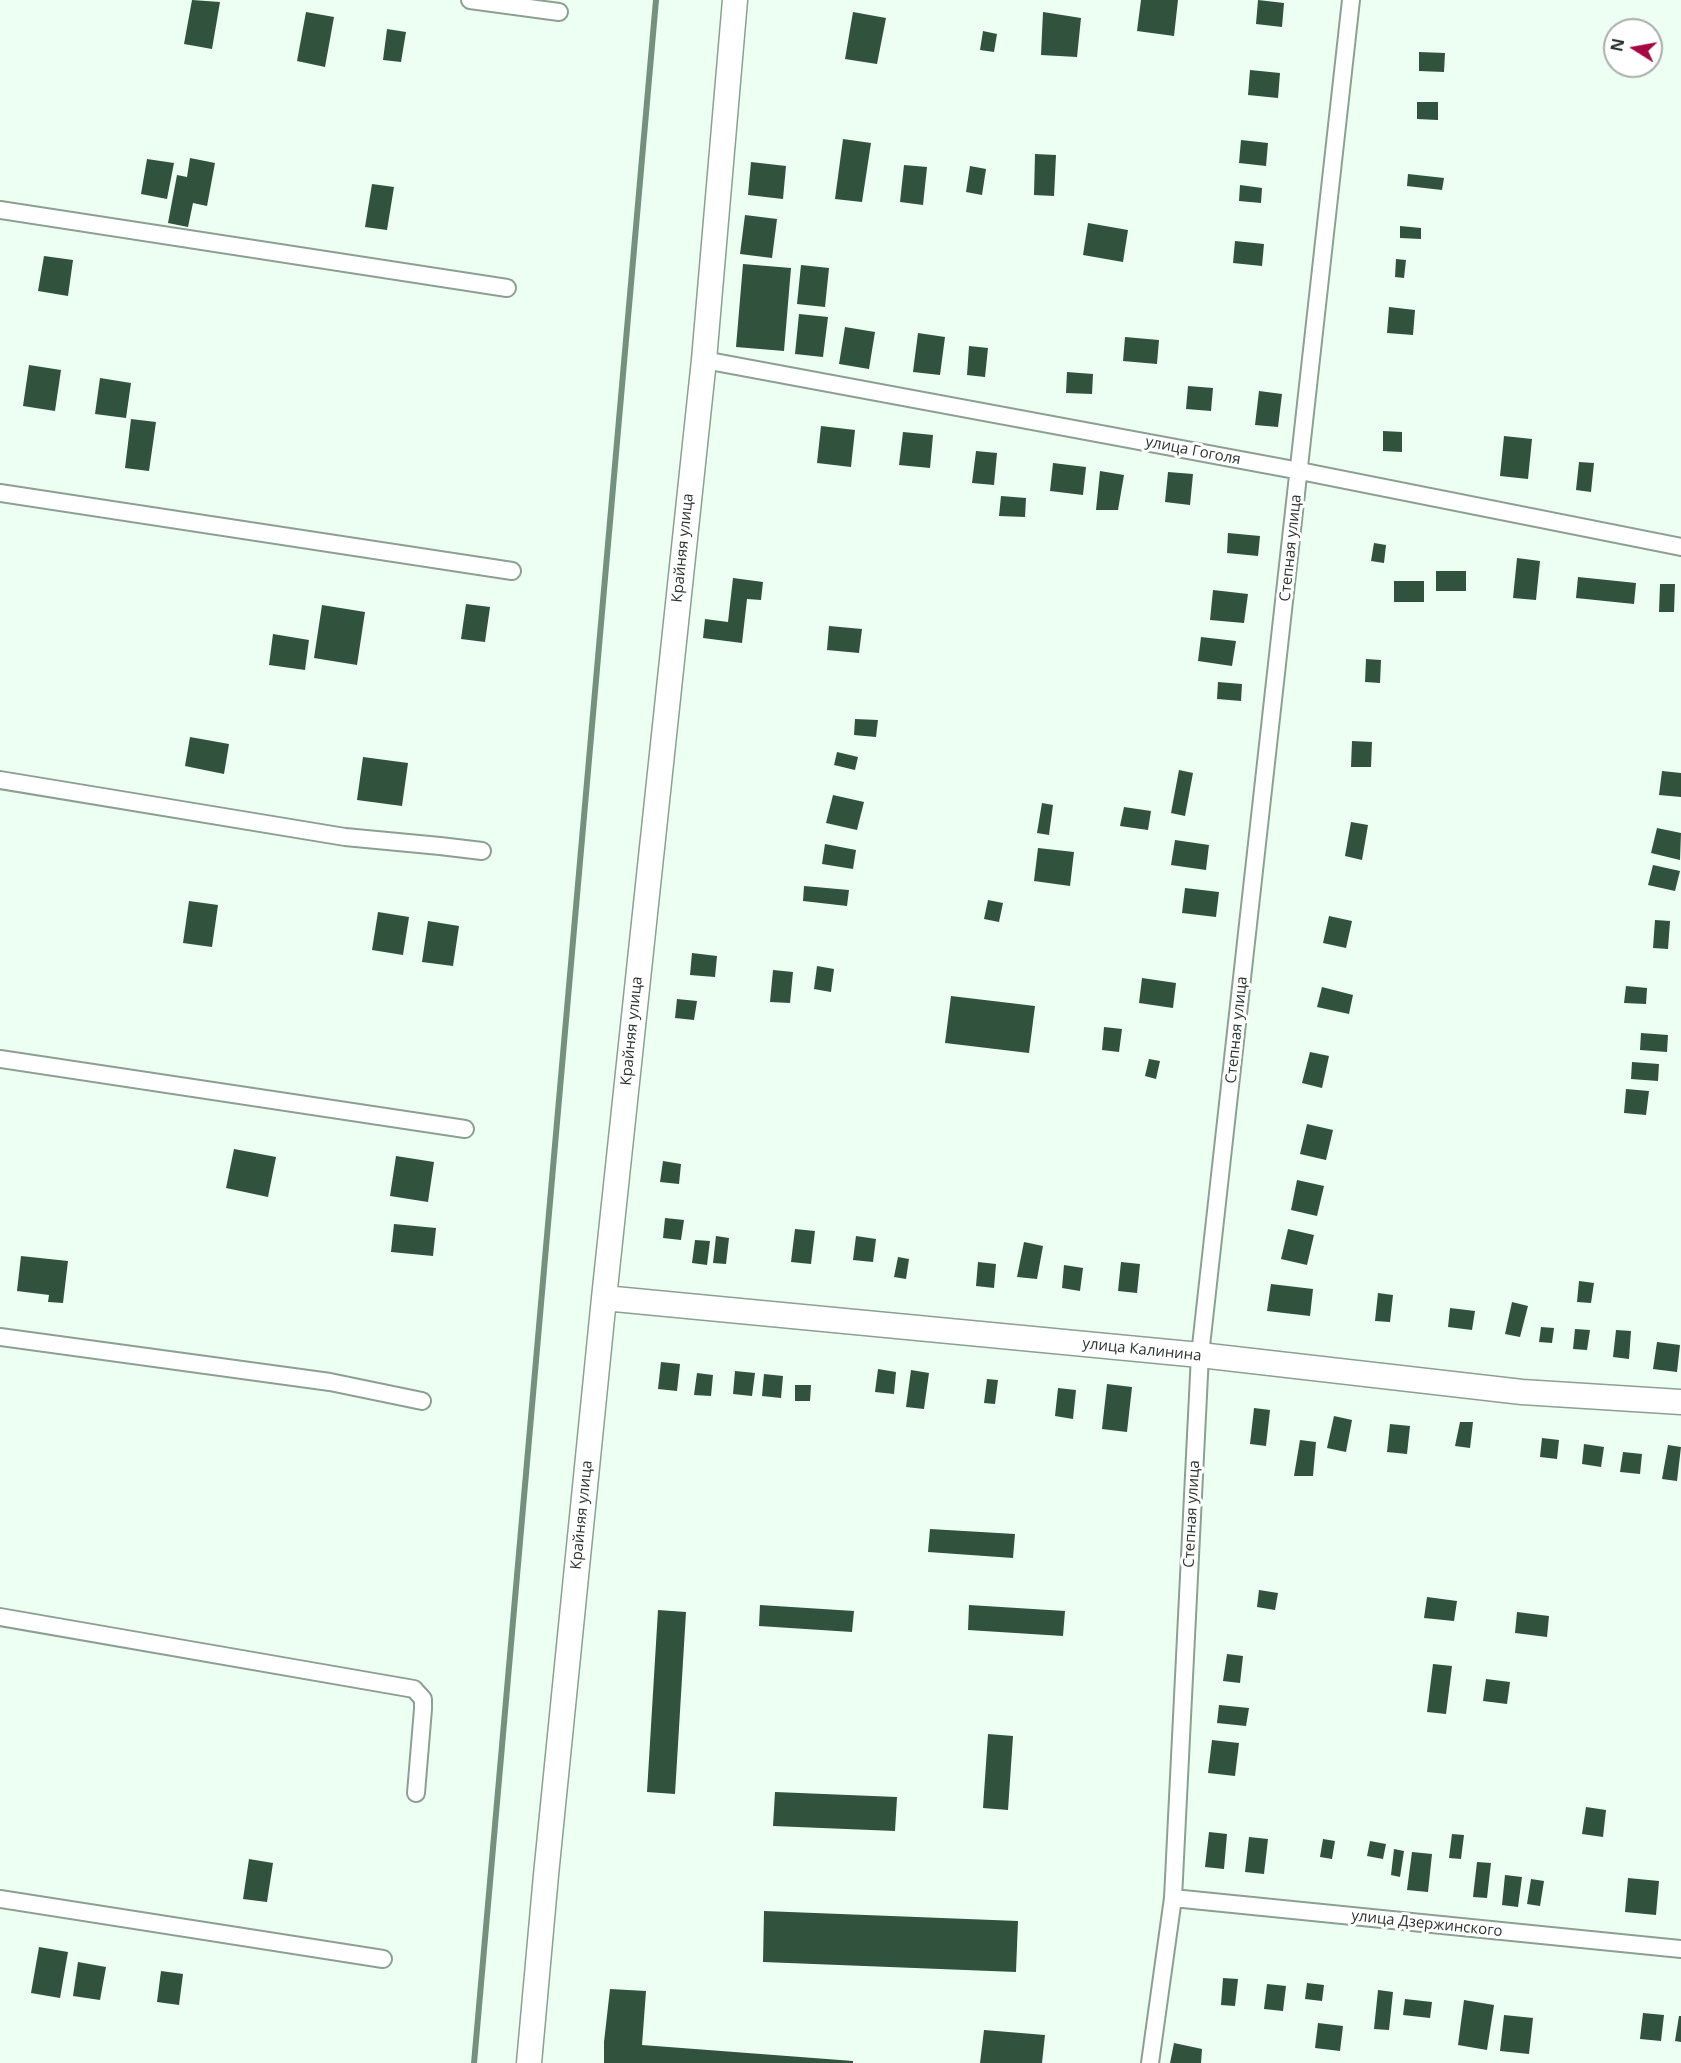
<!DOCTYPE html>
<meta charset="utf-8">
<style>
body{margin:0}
#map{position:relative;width:1681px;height:2063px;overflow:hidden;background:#edfff2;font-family:"Open Sans",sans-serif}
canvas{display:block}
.north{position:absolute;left:1603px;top:18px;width:60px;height:60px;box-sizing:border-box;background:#fff;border:2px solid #aaadab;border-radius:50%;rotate:281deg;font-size:16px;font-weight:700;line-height:24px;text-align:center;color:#2a332d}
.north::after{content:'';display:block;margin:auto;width:21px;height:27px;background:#a40942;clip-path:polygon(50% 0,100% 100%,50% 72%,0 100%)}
</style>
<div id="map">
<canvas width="1681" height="2063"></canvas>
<div class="north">N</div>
</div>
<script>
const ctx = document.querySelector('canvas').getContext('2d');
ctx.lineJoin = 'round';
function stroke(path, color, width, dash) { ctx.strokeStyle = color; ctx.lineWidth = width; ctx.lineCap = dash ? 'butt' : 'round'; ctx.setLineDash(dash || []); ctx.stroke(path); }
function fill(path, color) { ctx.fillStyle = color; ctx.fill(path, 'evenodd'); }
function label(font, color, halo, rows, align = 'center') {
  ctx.font = font + ' "Open Sans",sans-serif'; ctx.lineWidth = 6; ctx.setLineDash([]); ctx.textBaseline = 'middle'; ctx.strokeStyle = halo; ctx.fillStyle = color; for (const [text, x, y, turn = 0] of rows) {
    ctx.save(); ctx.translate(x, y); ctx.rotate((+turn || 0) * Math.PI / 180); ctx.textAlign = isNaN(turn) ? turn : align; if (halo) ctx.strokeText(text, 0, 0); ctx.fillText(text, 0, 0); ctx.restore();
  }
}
const stream = new Path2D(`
 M474 2063 656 0`);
const building = new Path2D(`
 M192 0 220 2 212 49 184 44Z
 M1141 0H1178L1174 36 1137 31Z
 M1258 0 1284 3 1282 27 1256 24Z
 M306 12 334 17 325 67 297 61Z
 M853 12 886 18 877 64 845 59Z
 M1043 12 1081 18 1077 57 1041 55Z
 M387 29 406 32 401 62 383 60Z
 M983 31 997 34 994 52 980 50Z
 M1419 52 1445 53 1444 72 1419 71Z
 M1250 70 1280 73 1278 98 1248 95Z
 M1417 102H1438V120L1417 119Z
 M843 139 871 143 862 202 835 199Z
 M1241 140 1268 143 1266 166 1239 163Z
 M1035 154 1056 155 1054 196 1034 195Z
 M190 158 215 163 207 206 193 203 188 227 168 223 177 175 187 177Z
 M147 159 174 163 167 199 141 194Z
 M751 162 786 166 783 199 748 195Z
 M904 165 927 167 923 205 900 202Z
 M970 166 986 169 982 195 966 192Z
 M1408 174 1444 178 1442 190 1407 186Z
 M372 184 394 187 387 230 365 227Z
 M1240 185 1262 188 1261 203 1239 201Z
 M745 215 777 219 772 258 740 254Z
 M1088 223 1128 230 1123 262 1083 255Z
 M1400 226 1421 228V239L1400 238Z
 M1235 241 1264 244 1262 266 1233 263Z
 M44 256 73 260 68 296 38 291Z
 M1396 259 1406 260 1404 278 1395 277Z
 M743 264 791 268 784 351 736 347Z
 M801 265 829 268 825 307 797 304Z
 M1389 307 1415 310 1413 335 1387 333Z
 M799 314 828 317 823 357 795 354Z
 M845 327 875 332 869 369 839 364Z
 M918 333 945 337 940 375 913 372Z
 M1125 337 1159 340 1157 364 1123 361Z
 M969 346 988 348 985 377 967 375Z
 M29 365 61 370 55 411 23 406Z
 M1067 372 1093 374 1092 394 1066 393Z
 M100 378 131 383 126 418 95 414Z
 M1188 386 1213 388 1211 411 1186 409Z
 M1259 391 1282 394 1278 427 1255 425Z
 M131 419 156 422 149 471 125 468Z
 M821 426 855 430 851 467 817 463Z
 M1383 431 1402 432V452L1383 451Z
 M903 432 933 435 930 468 899 465Z
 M1504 436 1532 439 1528 479 1500 476Z
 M976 451 997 453 994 485 972 483Z
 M1579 462 1594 463 1591 492 1576 490Z
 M1053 463 1086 467 1083 495 1050 491Z
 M1100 471 1124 475 1118 510H1096Z
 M1168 472 1193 474 1190 505 1165 502Z
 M1001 496 1026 498 1025 517 999 516Z
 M1228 533 1260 536 1258 556 1227 553Z
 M1374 543 1386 545 1384 563 1371 561Z
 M1517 558 1540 561 1536 600 1513 598Z
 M1436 571H1466V591H1436Z
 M1578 577 1636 583 1634 604 1576 598Z
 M733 578 763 582 761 600 747 599 742 643 703 638 705 619 728 622Z
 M1394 581H1424V602H1394Z
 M1660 584H1675L1674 612H1659Z
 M1213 590 1248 594 1244 623 1210 620Z
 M466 604 490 607 485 642 461 639Z
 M322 605 365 612 357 665 314 658Z
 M829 626 862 629 859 653 827 650Z
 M273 634 309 640 305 670 269 665Z
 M1201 637 1236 641 1232 666 1198 661Z
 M1366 659 1381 660 1380 683 1365 682Z
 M1218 682 1242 684 1241 701 1217 699Z
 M855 719 878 720 876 737 854 735Z
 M190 737 229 744 224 774 185 766Z
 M1352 741 1372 742 1371 767H1351Z
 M837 752 858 757 855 770 834 765Z
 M363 757 408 763 402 806 357 800Z
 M1179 770 1193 773 1185 816 1171 813Z
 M1662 771 1681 773V797L1659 795Z
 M833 795 864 802 857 830 826 823Z
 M1042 803 1053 805 1049 835 1037 833Z
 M1124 807 1151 811 1148 830 1120 826Z
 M1351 822 1368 825 1362 860 1345 856Z
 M1657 828 1681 833 1680 860 1651 853Z
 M1175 840 1209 845 1206 870 1171 865Z
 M825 844 856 850 853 869 822 864Z
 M1038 848 1074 852 1070 886 1034 881Z
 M1653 865 1680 871 1675 891 1648 885Z
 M804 886 849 890 847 906 803 901Z
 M1185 888 1219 892 1216 917 1182 913Z
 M988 900 1003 903 999 922 984 919Z
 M189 901 218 905 212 947 183 943Z
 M378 912 409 917 403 955 372 950Z
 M1329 916 1352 921 1346 948 1323 943Z
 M1655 920 1670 921 1668 949 1653 948Z
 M428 921 459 926 453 966 422 962Z
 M692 953 717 956 715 977 690 975Z
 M817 966 834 969 831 992 814 989Z
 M773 970 793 972 790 1003 770 1002Z
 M1142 978 1176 983 1173 1008 1139 1003Z
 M1626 986 1647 988 1646 1004 1624 1003Z
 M1322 987 1353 995 1349 1014 1317 1007Z
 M951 996 1035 1006 1029 1053 945 1043Z
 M677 999 697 1001 694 1020 675 1018Z
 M1104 1027 1122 1029 1119 1052 1102 1050Z
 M1641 1033 1668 1035 1667 1052 1640 1050Z
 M1310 1052 1329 1056 1322 1088 1302 1083Z
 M1149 1059 1160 1061 1156 1079 1145 1076Z
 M1632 1062 1659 1064 1658 1081 1631 1079Z
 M1626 1089 1649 1091 1646 1115 1624 1113Z
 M1307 1124 1333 1130 1326 1160 1300 1154Z
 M234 1149 276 1157 268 1197 226 1188Z
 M396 1156 434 1162 428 1202 390 1196Z
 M663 1161 681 1164 679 1184 660 1182Z
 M1297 1180 1324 1186 1317 1216 1291 1210Z
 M665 1218 684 1220 681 1240 663 1238Z
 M394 1224 436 1228 433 1256 391 1252Z
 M795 1229 815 1231 811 1264 791 1262Z
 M1288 1229 1314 1235 1307 1265 1281 1259Z
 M716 1236 729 1238 726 1264 713 1263Z
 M856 1236 876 1239 873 1262 853 1260Z
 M695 1240 710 1241 707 1265 692 1263Z
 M1024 1242 1043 1246 1037 1279 1017 1277Z
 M21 1256 68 1261 63 1303 48 1302 49 1295 17 1291Z
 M898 1257 909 1259 906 1279 894 1277Z
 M978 1262 996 1264 994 1288 976 1286Z
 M1121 1262 1140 1264 1137 1293 1118 1291Z
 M1064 1265 1083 1268 1080 1291 1062 1288Z
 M1579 1281 1594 1283 1591 1303 1577 1302Z
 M1271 1284 1313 1289 1310 1316 1267 1311Z
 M1378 1293 1393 1295 1390 1322 1375 1321Z
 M1512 1302 1528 1306 1520 1337 1505 1334Z
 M1450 1308 1475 1311 1472 1330 1448 1327Z
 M1541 1327 1554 1328 1552 1343 1539 1342Z
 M1575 1329 1590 1330 1587 1350 1573 1349Z
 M1616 1330 1631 1331 1629 1359 1613 1357Z
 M1657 1342 1680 1345 1677 1372 1653 1369Z
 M661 1362 680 1364 677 1391 658 1389Z
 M878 1369 896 1372 894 1394 875 1392Z
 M911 1370 929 1373 924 1409 906 1407Z
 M735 1371 755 1373 752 1396 733 1394Z
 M697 1373 713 1375 711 1396 694 1395Z
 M764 1374 783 1376 781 1398 762 1396Z
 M987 1379 998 1380 995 1404 984 1403Z
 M1107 1384 1132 1387 1127 1432 1102 1429Z
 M795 1385H811L810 1401H795Z
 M1058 1388 1076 1390 1073 1419 1055 1416Z
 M1254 1408 1270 1410 1266 1446 1250 1444Z
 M1334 1416 1352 1420 1346 1452 1327 1448Z
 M1460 1422H1473L1470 1448 1455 1446Z
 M1390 1424 1410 1426 1407 1454 1387 1452Z
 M1542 1438 1559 1440 1557 1459 1540 1457Z
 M1300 1440 1316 1442 1313 1476H1294Z
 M1584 1444 1604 1447 1601 1467 1582 1464Z
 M1668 1445 1681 1447 1677 1481 1662 1479Z
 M1623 1452 1642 1454 1640 1474 1620 1472Z
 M930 1529 1015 1534 1013 1558 928 1552Z
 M1259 1590 1278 1593 1275 1610 1257 1607Z
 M1427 1597 1457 1601 1454 1621 1424 1618Z
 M760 1605 854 1611 852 1632 759 1626Z
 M969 1605 1065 1611 1063 1636 968 1630Z
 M658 1610 686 1612 675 1794 647 1792Z
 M1517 1612 1549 1616 1547 1637 1515 1633Z
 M1227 1654 1243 1656 1240 1683 1223 1681Z
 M1433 1664 1452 1666 1446 1714 1427 1712Z
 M1486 1679 1510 1682 1507 1704 1483 1701Z
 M1219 1705 1249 1708 1246 1726 1217 1723Z
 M988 1734 1013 1736 1008 1810 983 1808Z
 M1212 1740 1239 1743 1235 1776 1208 1773Z
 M775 1792 897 1797 895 1831 773 1826Z
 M1586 1807 1606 1810 1603 1837 1582 1834Z
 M1209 1832 1227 1834 1224 1869 1205 1867Z
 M1452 1834 1464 1835 1461 1859 1449 1858Z
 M1249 1837 1268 1839 1264 1874 1245 1872Z
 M1323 1839 1335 1841 1332 1859 1320 1857Z
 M1370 1841 1386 1844 1383 1859 1367 1856Z
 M1394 1849 1404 1851 1400 1877 1391 1875Z
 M1412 1852 1432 1854 1428 1892 1407 1890Z
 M249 1859 273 1863 267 1902 243 1899Z
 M1477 1862 1491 1863 1487 1898 1473 1897Z
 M1505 1875 1522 1877 1518 1907 1502 1905Z
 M1628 1878 1659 1881 1656 1915 1625 1912Z
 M1531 1879 1544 1881 1540 1906 1527 1904Z
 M764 1911 1018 1921 1016 1972 763 1962Z
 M39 1947 68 1952 60 1998 31 1993Z
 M78 1962 106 1967 100 2000 73 1996Z
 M161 1971 183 1974 179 2005 157 2002Z
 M1223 1978 1238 1979 1235 2006 1221 2005Z
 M1307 1983 1324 1985 1322 2001 1305 1999Z
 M1267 1984 1286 1986 1283 2011 1264 2009Z
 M610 1989 646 1991 642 2045 853 2061V2063H604V2042Z
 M1378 1990 1393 1992 1389 2030 1374 2029Z
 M1405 1999 1432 2002 1430 2018 1403 2015Z
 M1464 2000 1494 2005 1487 2050 1458 2045Z
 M1643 2013 1664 2015 1661 2041 1640 2039Z
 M1504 2015 1533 2018 1529 2054 1500 2051Z
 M1679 2016H1681V2042L1675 2041Z
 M1318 2023 1343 2026 1340 2051 1315 2048Z
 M984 2030 1045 2035 1042 2063H980Z
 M1174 2043 1202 2049 1201 2063H1170Z`);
const street = new Path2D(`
 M470 0 559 12
 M0 210 507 288
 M704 360 1300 471 1681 547
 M0 493 512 571
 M0 780 345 837 440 846 482 851
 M0 1059 465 1129
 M0 1337 330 1382 422 1401
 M0 1617 414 1689 423 1699V1709L416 1793
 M1173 1898 1681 1949
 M0 1899 383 1959
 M1150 2063 1173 1898 1200 1355 1351 0`);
const secondary = new Path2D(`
 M604 1298 1200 1355 1522 1392 1681 1402
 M529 2063 546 1875 604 1298 704 360 735 0`);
const streetNames = [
 ["улица Гоголя",1193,451,11],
 ["Крайняя улица",683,548,-84],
 ["Степная улица",1291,548,-84],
 ["Степная улица",1237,1030,-84],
 ["Крайняя улица",632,1031,-84],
 ["улица Калинина",1142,1350,6],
 ["Степная улица",1192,1514,-87],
 ["Крайняя улица",582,1515,-84],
 ["улица Дзержинского",1427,1924,6]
];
stroke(stream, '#75917e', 6);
fill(building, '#31523d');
stroke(street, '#8ba092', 20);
stroke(secondary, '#8ba092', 27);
stroke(street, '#fff', 16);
stroke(secondary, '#fff', 24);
label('15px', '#2a332d', '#fff', streetNames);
</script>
